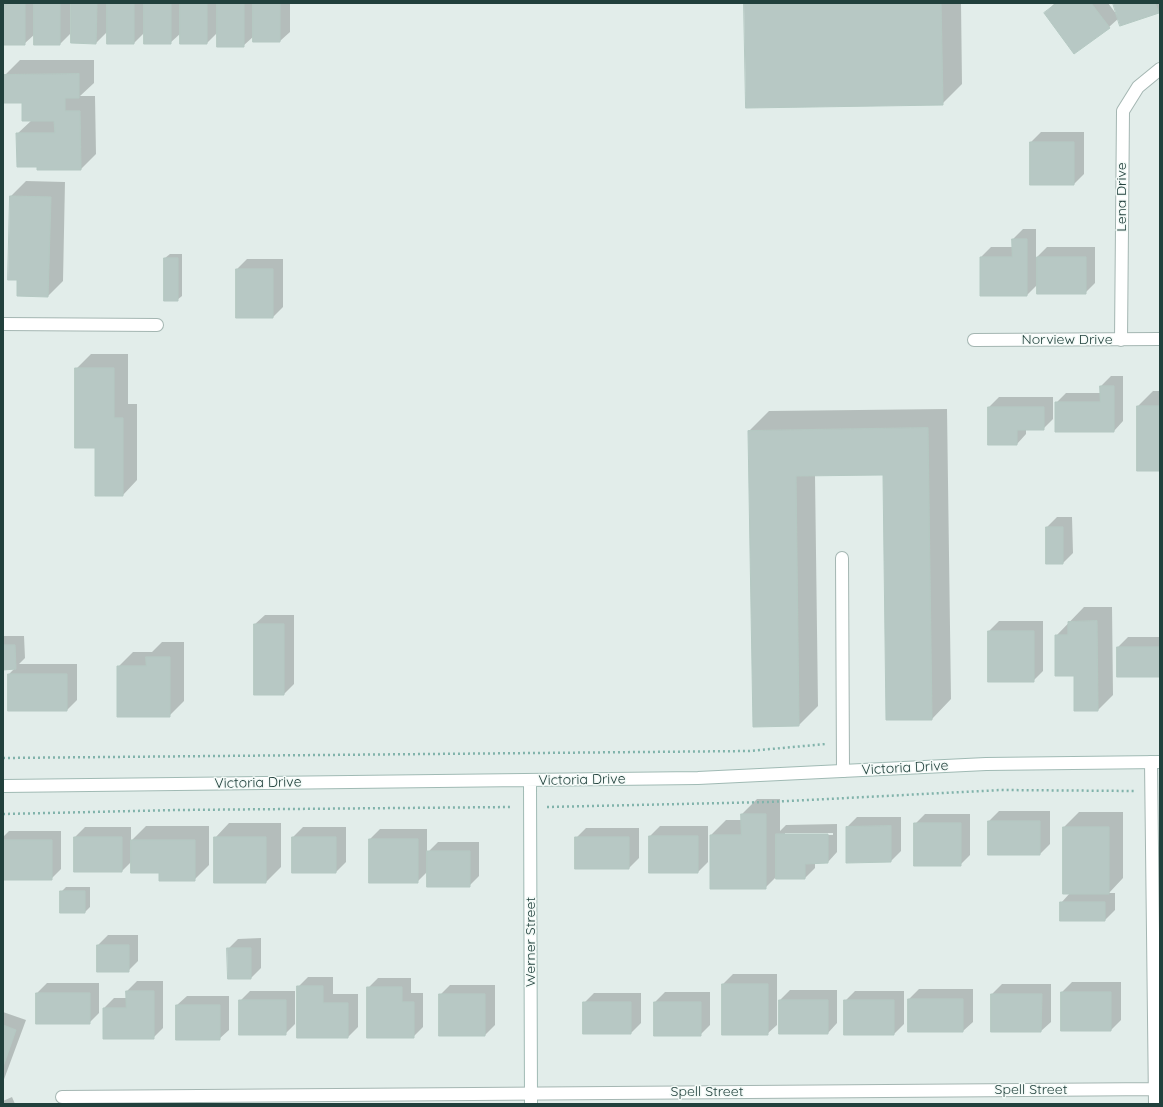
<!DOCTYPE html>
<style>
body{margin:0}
#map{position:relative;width:1163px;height:1107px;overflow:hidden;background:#e2edea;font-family:Quicksand,sans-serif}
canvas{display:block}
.frame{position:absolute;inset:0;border:4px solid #21403c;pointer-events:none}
</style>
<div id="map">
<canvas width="1163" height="1107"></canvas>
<div class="frame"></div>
</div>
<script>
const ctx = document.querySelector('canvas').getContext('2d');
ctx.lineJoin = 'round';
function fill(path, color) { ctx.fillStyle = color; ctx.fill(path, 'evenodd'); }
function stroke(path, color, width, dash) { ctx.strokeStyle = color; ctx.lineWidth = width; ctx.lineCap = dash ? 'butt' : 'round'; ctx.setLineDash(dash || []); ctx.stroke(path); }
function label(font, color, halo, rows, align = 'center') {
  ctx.font = font + ' Quicksand,sans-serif'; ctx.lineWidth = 3; ctx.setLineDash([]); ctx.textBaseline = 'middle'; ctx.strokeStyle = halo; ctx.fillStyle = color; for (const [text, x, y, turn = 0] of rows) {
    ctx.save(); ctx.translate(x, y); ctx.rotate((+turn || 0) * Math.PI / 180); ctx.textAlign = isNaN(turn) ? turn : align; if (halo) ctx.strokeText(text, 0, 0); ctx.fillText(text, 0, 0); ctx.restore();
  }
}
const shadow = new Path2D(`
 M3 3H70V34L60 44 35 34 24 44H3Z
 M72 3H290V32L280 41 254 36 243 46 218 32 207 43 181 33 170 43 145 32 134 43 108 31 96 43Z
 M745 3H961L962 84 942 104Z
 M1055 3H1108L1117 15 1114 3H1160V10L1158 12 1119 18 1109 27 1045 13Z
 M20 60H94V83L80 96H95L96 154 81 169 38 166 17 134 32 120 23 102 5 75Z
 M1041 132H1084V174L1074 184 1031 142Z
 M26 181 65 182 63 281 48 296 18 280 11 196Z
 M1023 229H1036V258L1047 247H1095V283L1085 293 1038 284 1027 295 981 257 991 247H1013V239Z
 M170 254H182V296L177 300 165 258Z
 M247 259H283V307L273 317 237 269Z
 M91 354H128V404H137V480L123 495 96 447 76 369Z
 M1111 376H1123V421L1114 431 1056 403 1066 393H1101V386Z
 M1153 391H1160V470L1138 406Z
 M999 397H1053V419L1043 429H1026V434L1017 444 989 407Z
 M947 409 951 699 932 719 884 474 815 475 818 706 799 725 749 431 769 411Z
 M1057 517H1072L1073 553 1063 563H1047V527Z
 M1084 607H1112L1113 695 1098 710 1075 675 1056 636Z
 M265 615H294V684L284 694 255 624Z
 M999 621H1043V671L1033 681 989 631Z
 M3 636H24L25 658 19 664H77V700L67 710H9V674L15 668 3 669Z
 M1128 637H1160V676L1118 647Z
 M162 642H184V701L169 716 118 667 133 652H152Z
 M757 799H780V831L786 825 837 824V852L828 862 815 863V868L805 878 777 876 765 888 711 835 726 820H742V814ZM785 833H833V835H785Z
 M999 811H1050V844L1040 854 989 821Z
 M1079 812H1123V878L1109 893H1115V910L1105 920 1061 903 1070 893 1064 827Z
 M925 814H970V855L960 865 915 824Z
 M857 817H901V851L891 861 847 862V827Z
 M229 823H281V867L266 882 215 838Z
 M146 826H209V865L194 880 160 872 132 861 122 871 75 837 85 827H131V841Z
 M660 826H708V862L698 872 650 836Z
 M303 827H346V862L336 872H293V837Z
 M586 828H639V858L629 868 576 838Z
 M380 829H427V853L438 842H479V876L469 886 428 871 417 882H370V839Z
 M9 831H61V869L51 879H3V837Z
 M66 887H90V907L85 912 61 892Z
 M108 935H138V961L128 971 98 945Z
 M261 938V968L251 978 228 949 238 939Z
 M733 974H777V1025L767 1034 723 984Z
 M308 977H333V994H358V1027L348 1037 298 987Z
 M378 978H411V993H423V1027L413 1037 368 988Z
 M137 981H163V1028L153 1038 104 1008 114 998H127V991Z
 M1072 982H1121V1020L1111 1030 1062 992Z
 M47 983H99V1013L89 1023 37 993Z
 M1002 984H1051V1022L1041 1031H992V994Z
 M450 985H495V1025L485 1035 440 995Z
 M919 989H973V1022L963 1031H909V999Z
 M790 990H837V1023L828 1033 780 1000Z
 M250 991H295V1024L285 1034 240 1001Z
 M855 991H904V1024L894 1034 845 1001Z
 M665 992H710V1025L700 1035H655V1002Z
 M594 993H641V1023L631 1033 584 1003Z
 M187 996H229V1030L219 1039 177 1005Z
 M3 1012 26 1020 3 1082Z
 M12 1097 15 1104H3V1101Z`);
const building = new Path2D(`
 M3 3H25V45H3Z
 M34 3H60V45H34Z
 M71 3H97L96 44 71 43Z
 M107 3H134V44H107Z
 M144 3H171V44H144Z
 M180 3H207V44H180Z
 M217 3H244V47H217Z
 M253 3H280V42H253Z
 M744 3H941L943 105 746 108Z
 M1057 3H1091L1110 28 1074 54 1044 13Z
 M1113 3H1155L1159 13 1120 26Z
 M79 74V98H65V111H80L81 170H37V167H17L16 133H55L54 121H22V103H4V75Z
 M1030 142H1074V185H1030Z
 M10 196 51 197 48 297 17 296V280H8Z
 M1012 239H1027V296H980V257H1012Z
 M1037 257H1086V294H1037Z
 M164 258H178V301H164Z
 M236 269H273V318H236Z
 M75 368H114V418H123V496H95V448H75Z
 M1100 386H1114V432H1055V402H1100Z
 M1137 406H1160V471H1137Z
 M988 407H1044V430H1017V445H988Z
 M928 428 932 720H886L883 475 796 476 799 726 753 727 748 431Z
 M1046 527H1063V564H1046Z
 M1097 621 1098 711H1074V676H1055V635H1068V622Z
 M254 624H284V695H254Z
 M988 631H1034V682H988Z
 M3 645H15L16 669 3 670Z
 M1117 647H1160V677H1117Z
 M146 657H170V717H117V666H146Z
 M8 674H67V711H8Z
 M741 814H766V889H710V835H741Z
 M988 821H1040V855H988Z
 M914 823H961V866H914Z
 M891 826V862L846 863V827Z
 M1063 827H1109V894H1063Z
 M776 834H828V863L805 864V879H776Z
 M649 836H698V873H649Z
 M74 837H122V872H74Z
 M214 837H266V883H214Z
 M292 837H336V873H292Z
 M575 837H629V869H575Z
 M369 839H418V883H369Z
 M3 840H52V880H3Z
 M131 840H195V881H159V873H131Z
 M427 851H470V887H427Z
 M60 891H85V913H60Z
 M1060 902H1105V921H1060Z
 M97 945H129V972H97Z
 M227 948H251V979H228Z
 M722 984H768V1035H722Z
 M297 986H323V1003H348V1038H297Z
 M367 987H402V1002H414V1038H367Z
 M126 991H154V1039H103V1008H126Z
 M1061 992H1111V1031H1061Z
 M36 993H90V1024H36Z
 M439 994H485V1036H439Z
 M991 994H1042L1041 1032H991Z
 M908 999H963V1032H908Z
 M239 1000H286V1035H239Z
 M779 1000H828V1034H779Z
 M844 1000H894V1035H844Z
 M583 1002H631V1034H583Z
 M654 1002H701V1036H654Z
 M176 1005H220V1040H176Z
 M3 1025 16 1030 3 1067Z`);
const path = new Path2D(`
 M3 758 749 751 826 744
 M547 807 769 802 1001 790 1134 791
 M3 814 178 810 512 807`);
const lane = new Path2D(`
 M3 324 157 325
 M842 558 843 771`);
const street = new Path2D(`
 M974 340 1160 339
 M1121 340 1123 111 1138 87 1160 69
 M1151 762 1155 1104
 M62 1097 1160 1089`);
const secondary = new Path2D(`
 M530 781 531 1104
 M3 786 698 778 986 764 1160 762`);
const streetNames = [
 ["Lena Drive",1122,197,-90],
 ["Norview Drive",1067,340],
 ["Victoria Drive",905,768,-3],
 ["Victoria Drive",582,780,-1],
 ["Victoria Drive",258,783,-1],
 ["Werner Street",531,942,-90],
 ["Spell Street",1031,1090],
 ["Spell Street",707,1092]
];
fill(shadow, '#0003');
fill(building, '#b7c8c4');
stroke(building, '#b4c8c2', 1);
stroke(lane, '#a4b6b2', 14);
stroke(street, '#a4b6b2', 14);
stroke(secondary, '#a0bab4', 14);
stroke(path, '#81b3ab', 2.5, [2, 3]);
stroke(lane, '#fff', 12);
stroke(street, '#fff', 12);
stroke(secondary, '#fff', 12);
label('14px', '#21403c', '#f3faf7', streetNames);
</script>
